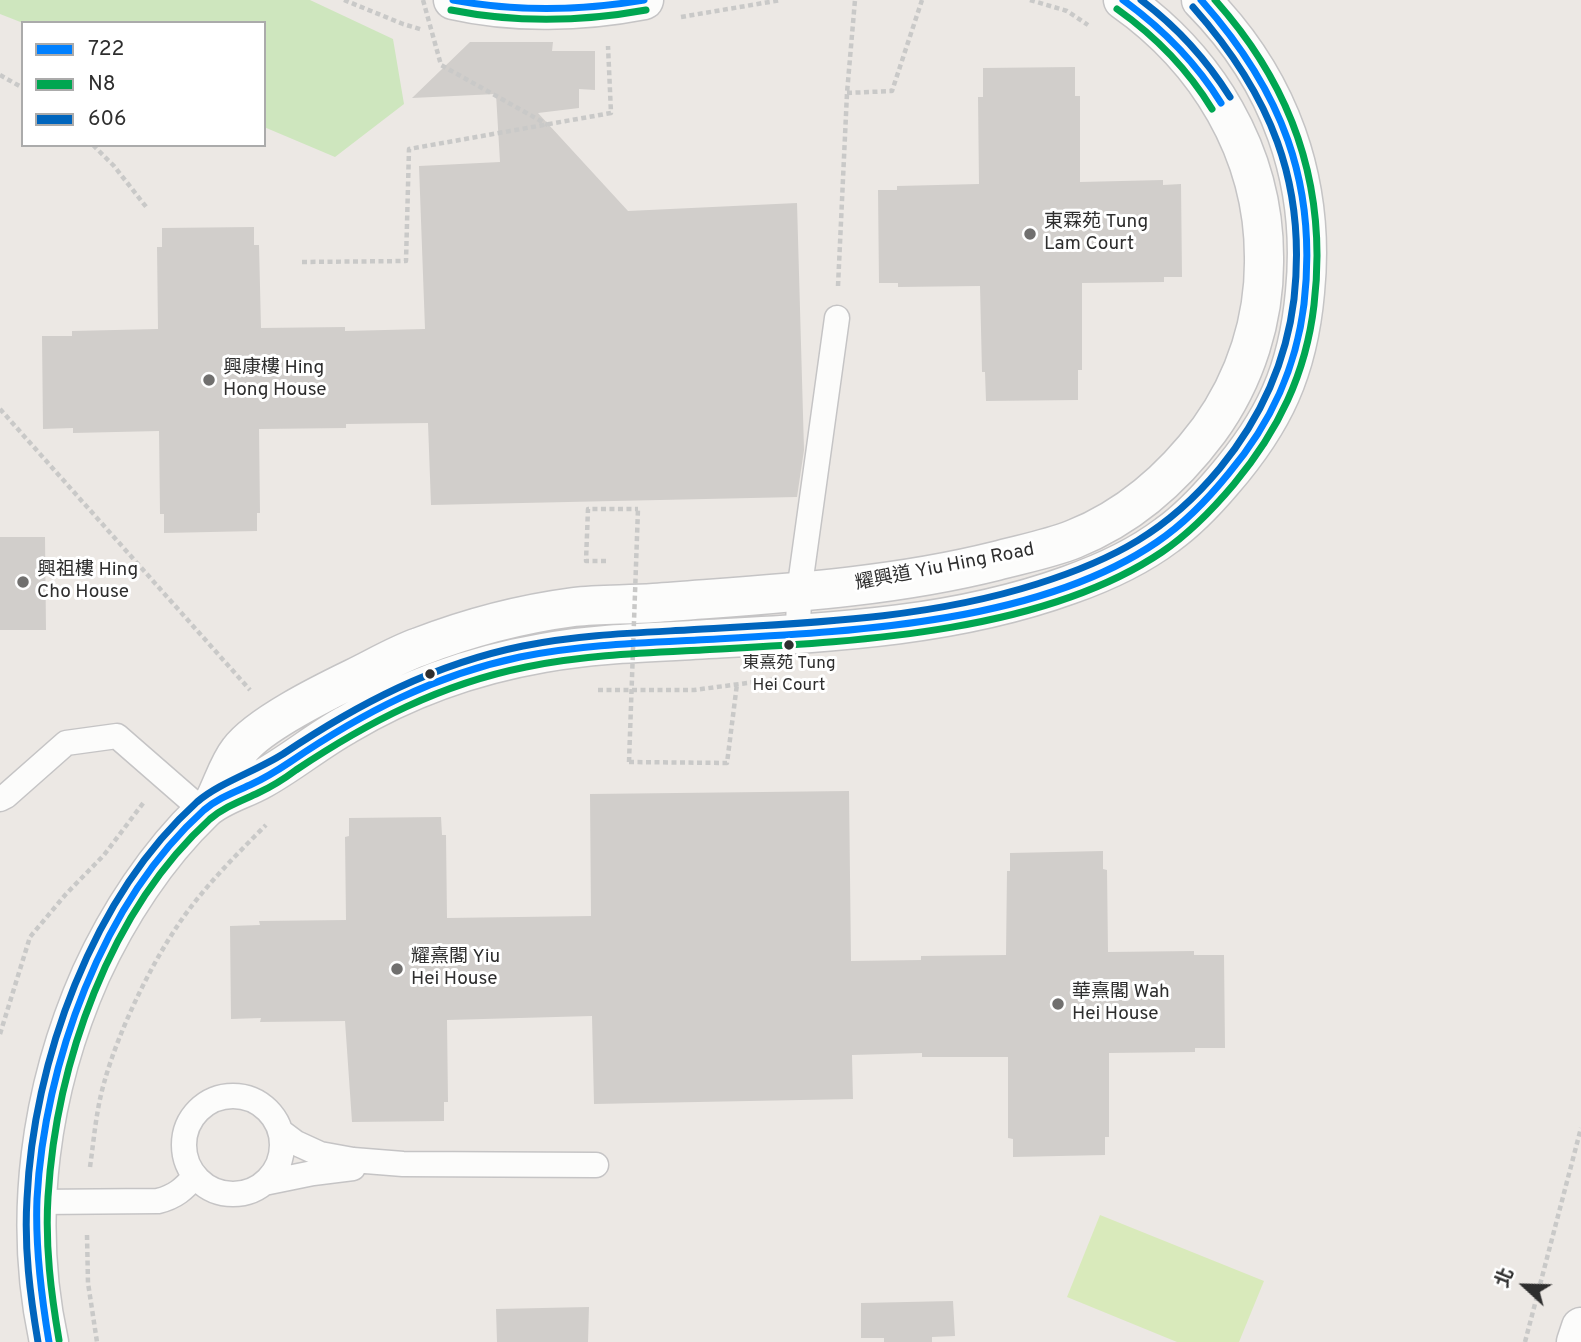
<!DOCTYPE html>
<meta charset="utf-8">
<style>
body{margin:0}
#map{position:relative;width:1581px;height:1342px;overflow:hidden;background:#ece8e4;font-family:Overpass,"Noto Sans TC",sans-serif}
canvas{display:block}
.legend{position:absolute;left:21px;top:21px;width:245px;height:126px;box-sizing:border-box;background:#fff;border:2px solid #ababab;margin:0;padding:9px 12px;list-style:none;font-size:21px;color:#2e2e2e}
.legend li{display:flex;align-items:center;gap:14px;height:35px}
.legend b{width:35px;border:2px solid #ababab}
.north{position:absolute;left:1490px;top:1251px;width:70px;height:70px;-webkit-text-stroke:5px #fff;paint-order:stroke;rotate:292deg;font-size:19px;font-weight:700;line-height:28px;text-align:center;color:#2e2e2e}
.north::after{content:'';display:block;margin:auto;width:24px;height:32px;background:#2e2e2e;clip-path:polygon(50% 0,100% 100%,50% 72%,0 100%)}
</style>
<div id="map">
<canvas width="1581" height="1342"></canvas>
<ul class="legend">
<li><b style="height:9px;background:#0080ff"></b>722</li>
<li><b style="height:9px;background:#00a651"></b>N8</li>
<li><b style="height:9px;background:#0065bd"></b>606</li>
</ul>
<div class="north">北</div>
</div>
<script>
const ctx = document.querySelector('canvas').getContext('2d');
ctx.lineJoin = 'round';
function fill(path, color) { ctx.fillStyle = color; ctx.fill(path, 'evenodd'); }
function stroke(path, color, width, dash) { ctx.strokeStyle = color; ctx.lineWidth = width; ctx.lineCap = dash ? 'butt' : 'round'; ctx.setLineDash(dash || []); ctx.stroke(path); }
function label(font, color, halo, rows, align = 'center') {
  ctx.font = font + ' Overpass,"Noto Sans TC",sans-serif'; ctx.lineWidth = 6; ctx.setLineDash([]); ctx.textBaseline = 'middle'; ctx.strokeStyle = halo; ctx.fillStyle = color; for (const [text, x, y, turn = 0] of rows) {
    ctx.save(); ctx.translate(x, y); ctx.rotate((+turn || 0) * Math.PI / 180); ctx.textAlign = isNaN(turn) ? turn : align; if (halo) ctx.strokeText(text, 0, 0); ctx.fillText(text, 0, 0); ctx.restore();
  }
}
const green = new Path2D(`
 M0 0H310L393 39 404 104 335 157 264 127V23H23L0 14Z`);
const pitch = new Path2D(`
 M1100 1215 1264 1281 1239 1342H1177L1067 1297Z`);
const building = new Path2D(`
 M470 42H553L552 51H595V90L579 89V108L538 113 628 211 797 203 804 450 797 497 431 505 428 423 346 424V428L259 429 260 513H257V531L164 533V514H160L159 431 73 433V428L43 429 42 336H72V331L158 329 157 247H162V228L254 227V245H259L261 328 345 327V331L425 329 419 166 500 162 496 94 412 98Z
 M1075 67V96H1080V182L1163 180V185L1181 184 1182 277H1164V282L1082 283V370H1078V400L986 401 985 372H982L980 286 898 287V283H879L878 190H897V186L979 184 978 97H983V68Z
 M0 537H45L46 630H0Z
 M849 791 851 961 921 960V956L1006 955 1007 871H1010V853L1103 851V869L1107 870 1108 952 1194 951V955H1224L1225 1048H1195V1052L1109 1053V1137H1105V1155L1013 1157V1139L1008 1138V1057H922V1053L852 1055 853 1099 594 1104 592 1016 447 1020 448 1102H444V1121L352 1122 345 1021 260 1022 261 1018 231 1019 230 926 260 925 259 921 346 920 345 837 349 836V818L441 817 442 835H446L447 918 591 916 590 794Z
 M953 1301 955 1336 932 1337V1342H884V1338H861V1303Z
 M589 1307 588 1342H497L496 1309Z`);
const path = new Path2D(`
 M344 0 403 24 423 30
 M1030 0 1067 11 1088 25
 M681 17 781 0
 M0 75 23 88
 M847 93 892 91 922 0
 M93 145 114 166 147 208
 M302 262 406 261 409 149 611 113 608 46
 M838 286 847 93 855 0
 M0 409 250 690
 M606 561H586L588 509H638
 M598 690H694L778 679
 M629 762 727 763 737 684
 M0 1034 30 937 66 894 104 855 144 802
 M90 1167C94 1139 96 1111 104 1083 119 1028 158 948 194 903 216 875 241 850 266 825
 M87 1235 88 1283 97 1342
 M1525 1342 1581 1128`);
const service = new Path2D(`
 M798 634 799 592 837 318
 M0 799 6 796 66 743 117 736 203 811
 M184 1145a49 49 0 1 1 98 0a49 49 0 1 1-98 0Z
 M280 1131 296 1143 320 1154 353 1160 403 1164 596 1165
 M264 1183 313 1173 353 1168
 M37 1202 158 1201C175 1197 184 1189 195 1176`);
const tertiary = new Path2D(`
 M453 0C514 14 582 12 644 0
 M214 801C222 786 228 765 239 751 258 725 323 693 354 678 375 668 396 655 419 647 468 628 521 614 574 607 600 604 627 605 654 603 769 594 884 589 996 561 1022 554 1049 549 1074 539 1129 517 1174 477 1209 430 1246 379 1265 318 1264 257 1264 152 1207 59 1123 0
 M49 1342C22 1219 40 1089 91 974 118 915 157 855 204 810 220 795 243 790 262 779 291 763 317 741 346 725 406 689 474 665 543 653 587 645 631 643 675 641 808 633 942 631 1069 585 1103 573 1138 557 1167 535 1188 520 1206 501 1223 481 1274 422 1298 371 1305 292 1316 181 1280 80 1201 0
 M1576 1342 1581 1327`);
const pathBridge = new Path2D(`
 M423 0 441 65 548 125
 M629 762 638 509`);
const bus1 = new Path2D(`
 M453 0C517 12 580 11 644 0
 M1123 0C1163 29 1195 61 1221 103
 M49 1342C41 1294 35 1247 37 1199 44 1065 102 902 204 810 218 798 235 792 252 784 265 778 278 770 290 762 362 713 435 675 520 657 579 645 637 643 697 640 841 632 1034 626 1157 542 1185 523 1208 499 1229 473 1271 423 1296 369 1304 304 1318 182 1281 90 1201 0`);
const bus2 = new Path2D(`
 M1117 9C1155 36 1187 68 1212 109
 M451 10C516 23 580 22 646 10
 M59 1340C51 1293 45 1246 48 1197 56 1064 109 911 210 819 224 807 241 801 258 793 271 787 284 779 296 770 368 722 441 684 526 667 584 655 643 653 702 650 847 642 1039 635 1162 552 1190 533 1213 509 1234 484 1278 431 1306 374 1314 305 1328 188 1293 87 1215 0`);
const bus3 = new Path2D(`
 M1141 0C1177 27 1206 59 1230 97
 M38 1342C30 1295 24 1248 27 1199 33 1062 92 897 197 802 219 783 256 771 283 754 358 704 434 664 523 646 577 635 632 633 687 630 804 623 924 620 1037 584 1113 560 1168 531 1220 468 1261 418 1286 364 1294 299 1307 182 1270 94 1193 7`);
const markers = [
 [1030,234,7,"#706f6e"],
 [209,380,7,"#706f6e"],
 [23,582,7,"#706f6e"],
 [789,645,6,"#2e2e2e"],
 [430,674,6,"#2e2e2e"],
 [397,969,7,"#706f6e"],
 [1058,1004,7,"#706f6e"]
];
const busNames = [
 ["東熹苑 Tung",789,665],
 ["Hei Court",789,687]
];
const poiNames = [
 ["東霖苑 Tung",1044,223],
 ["Lam Court",1044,245],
 ["興康樓 Hing",223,369],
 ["Hong House",223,391],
 ["興祖樓 Hing",37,571],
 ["Cho House",37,593],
 ["耀熹閣 Yiu",411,958],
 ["Hei House",411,980],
 ["華熹閣 Wah",1072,993],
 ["Hei House",1072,1015]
];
const streetNames = [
 ["耀興道 Yiu Hing Road",945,568,-11]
];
fill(green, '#cee6be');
fill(pitch, '#d9eabb');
fill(building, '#d1cecb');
stroke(service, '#c5c4c5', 27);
stroke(tertiary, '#c5c4c5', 41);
stroke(path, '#c9c9c8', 4.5, [5, 3.5]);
stroke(service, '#fcfcfb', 24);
stroke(tertiary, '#fcfcfb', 38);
stroke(pathBridge, '#c9c9c8', 4.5, [5, 3.5]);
stroke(bus1, '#0080ff', 7);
stroke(bus2, '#00a651', 7);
stroke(bus3, '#0065bd', 7);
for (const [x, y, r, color] of markers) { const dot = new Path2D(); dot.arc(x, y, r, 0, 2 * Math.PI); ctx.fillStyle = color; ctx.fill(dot); stroke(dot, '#fff', 2.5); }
label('17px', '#2e2e2e', '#fff', busNames);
label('19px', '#2e2e2e', '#fff', poiNames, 'left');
label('19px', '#2e2e2e', '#fff', streetNames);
</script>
